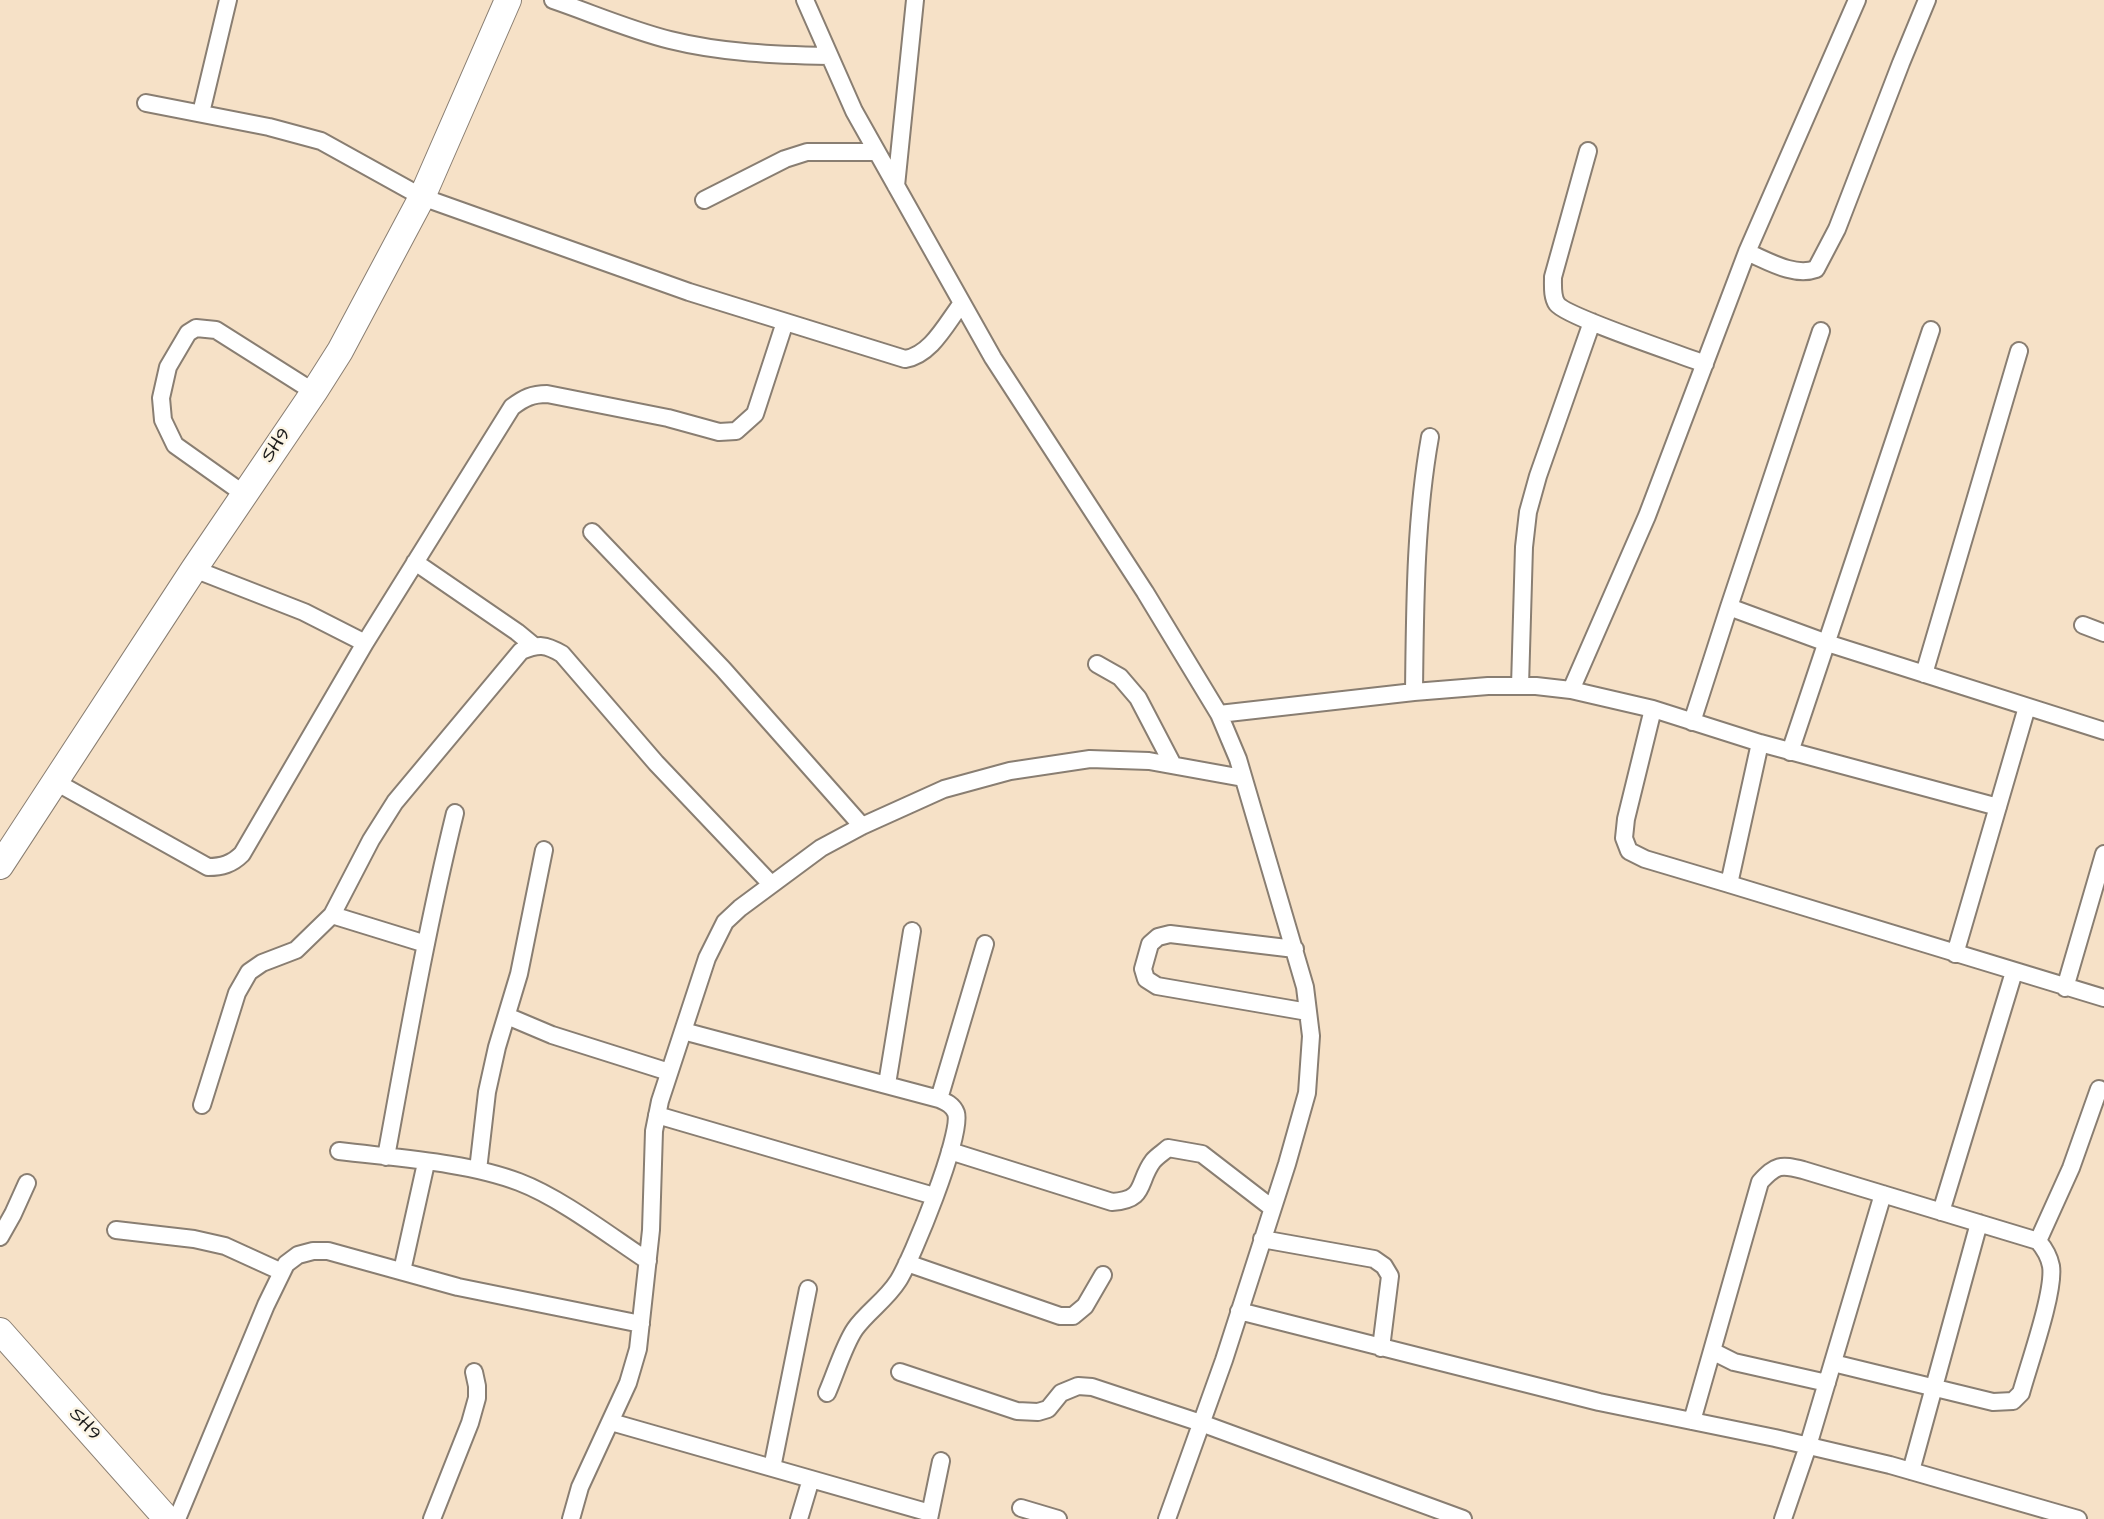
<!DOCTYPE html>
<style>
body{margin:0}
canvas{display:block;background:#f6e1c7}
</style>
<canvas width="2104" height="1519"></canvas>
<script>
const ctx = document.querySelector('canvas').getContext('2d');
ctx.lineJoin = 'round';
function stroke(path, color, width, dash) { ctx.strokeStyle = color; ctx.lineWidth = width; ctx.lineCap = dash ? 'butt' : 'round'; ctx.setLineDash(dash || []); ctx.stroke(path); }
function label(font, color, halo, rows, align = 'center') {
  ctx.font = font + ' "Architects Daughter",sans-serif'; ctx.lineWidth = 5; ctx.setLineDash([]); ctx.textBaseline = 'middle'; ctx.strokeStyle = halo; ctx.fillStyle = color; for (const [text, x, y, turn = 0] of rows) {
    ctx.save(); ctx.translate(x, y); ctx.rotate((+turn || 0) * Math.PI / 180); ctx.textAlign = isNaN(turn) ? turn : align; if (halo) ctx.strokeText(text, 0, 0); ctx.fillText(text, 0, 0); ctx.restore();
  }
}
const street = new Path2D(`
 M553 0C591 13 630 30 670 40 722 53 776 55 829 56
 M805 0 854 111 993 358 1145 592 1219 714 1238 759 1305 987 1311 1036 1307 1093 1287 1164 1224 1360 1167 1519
 M146 103 269 127 321 141 422 197 689 292 905 359C931 355 946 324 962 303
 M201 113 228 0
 M1588 151 1553 277C1553 286 1552 297 1557 304 1567 317 1682 355 1705 364
 M896 186 915 0
 M704 200 785 159 807 152H877
 M1747 252C1768 261 1794 277 1816 269L1837 229 1901 63 1927 0
 M244 494 175 445 163 420 161 398 168 367 188 333 196 328 216 330 314 392
 M592 532 723 669 862 826
 M415 562 517 632 534 646
 M194 569 304 612 365 643
 M1729 607 1827 643 2104 731
 M2083 625 2104 633
 M1097 664 1120 677 1138 698 1173 765
 M1924 674 2019 351
 M1520 686 1524 547 1528 512 1538 476 1592 322
 M1571 690 1647 516 1747 252 1857 0
 M1414 692C1415 607 1415 521 1430 437
 M1653 709 1626 819 1624 838 1629 851 1645 859 1729 884
 M1219 714 1414 692 1488 686H1536L1571 690 1653 709 1760 743 1729 884 2104 998
 M1692 722 1729 607 1821 331
 M1760 743 1998 807
 M1790 752 1931 330
 M54 781 208 867C222 867 232 864 242 854L365 643 512 407C524 398 532 394 547 394L668 418 719 432 736 431 755 414 785 322
 M332 915 426 944
 M1295 949 1170 934 1158 937 1150 944 1143 969 1146 979 1157 986 1308 1012
 M1955 954 2027 707
 M2065 988 2104 854
 M507 1016 552 1035 669 1072
 M683 1031 939 1099C946 1102 953 1105 956 1113 963 1134 912 1259 898 1281 886 1300 867 1312 855 1329 844 1345 835 1375 827 1393
 M887 1084 912 931
 M939 1099 985 944
 M202 1105 237 993 249 972 262 963 296 950 332 915 371 840 395 802 521 651C539 644 545 644 562 654L656 763 771 884
 M657 1115 934 1196
 M339 1151C395 1158 467 1162 519 1182 561 1198 610 1236 648 1261
 M950 1151 1112 1202C1147 1200 1137 1182 1153 1161 1157 1156 1164 1152 1168 1148L1202 1154 1272 1208
 M386 1157C407 1042 427 927 455 813
 M478 1170 487 1092 497 1047 519 974 544 850
 M1941 1212 2014 972
 M116 1230 194 1239 225 1246 282 1272
 M0 1237 13 1214 27 1183
 M1262 1239 1374 1259 1384 1266 1390 1276 1381 1348
 M2038 1241 2071 1168 2099 1089
 M907 1263 1060 1316H1073L1085 1306 1103 1275
 M402 1271 426 1163
 M1239 1311 1599 1402 1775 1438 1890 1465 2078 1519
 M1712 1351 1734 1362 1827 1383
 M900 1372 1017 1411 1038 1412 1048 1409 1061 1393 1078 1386 1092 1387 1201 1423 1463 1519
 M1692 1421 1760 1182C1776 1165 1780 1164 1803 1170L2038 1241C2045 1249 2049 1256 2051 1266 2055 1291 2029 1364 2021 1393L2013 1401 1993 1402 1833 1363
 M611 1422 930 1513
 M772 1468 808 1289
 M1911 1471 1979 1223
 M1021 1508 1058 1519
 M177 1519 266 1305 286 1264 298 1255 313 1251H328L458 1287 641 1324
 M432 1519 470 1423 477 1398V1386L474 1372
 M571 1519 580 1487 628 1383 638 1349 651 1230 654 1131 660 1101 707 958 725 922 740 908 821 848 862 826 944 789 1010 771 1090 759 1149 761 1243 778
 M799 1519 811 1479
 M929 1519 941 1461
 M1783 1519 1808 1446 1883 1194`);
const primary = new Path2D(`
 M0 866 194 569 314 392 340 351 422 197 508 0
 M0 1331 167 1519`);
const streetNames = [
 ["SH9",277,446,-55],
 ["SH9",84,1425,48]
];
stroke(street, '#897e72', 20);
stroke(primary, '#897e72', 28);
stroke(street, '#fff', 16);
stroke(primary, '#fff', 26);
label('20px', '#1c1c1c', '#fcf5e5', streetNames);
</script>
